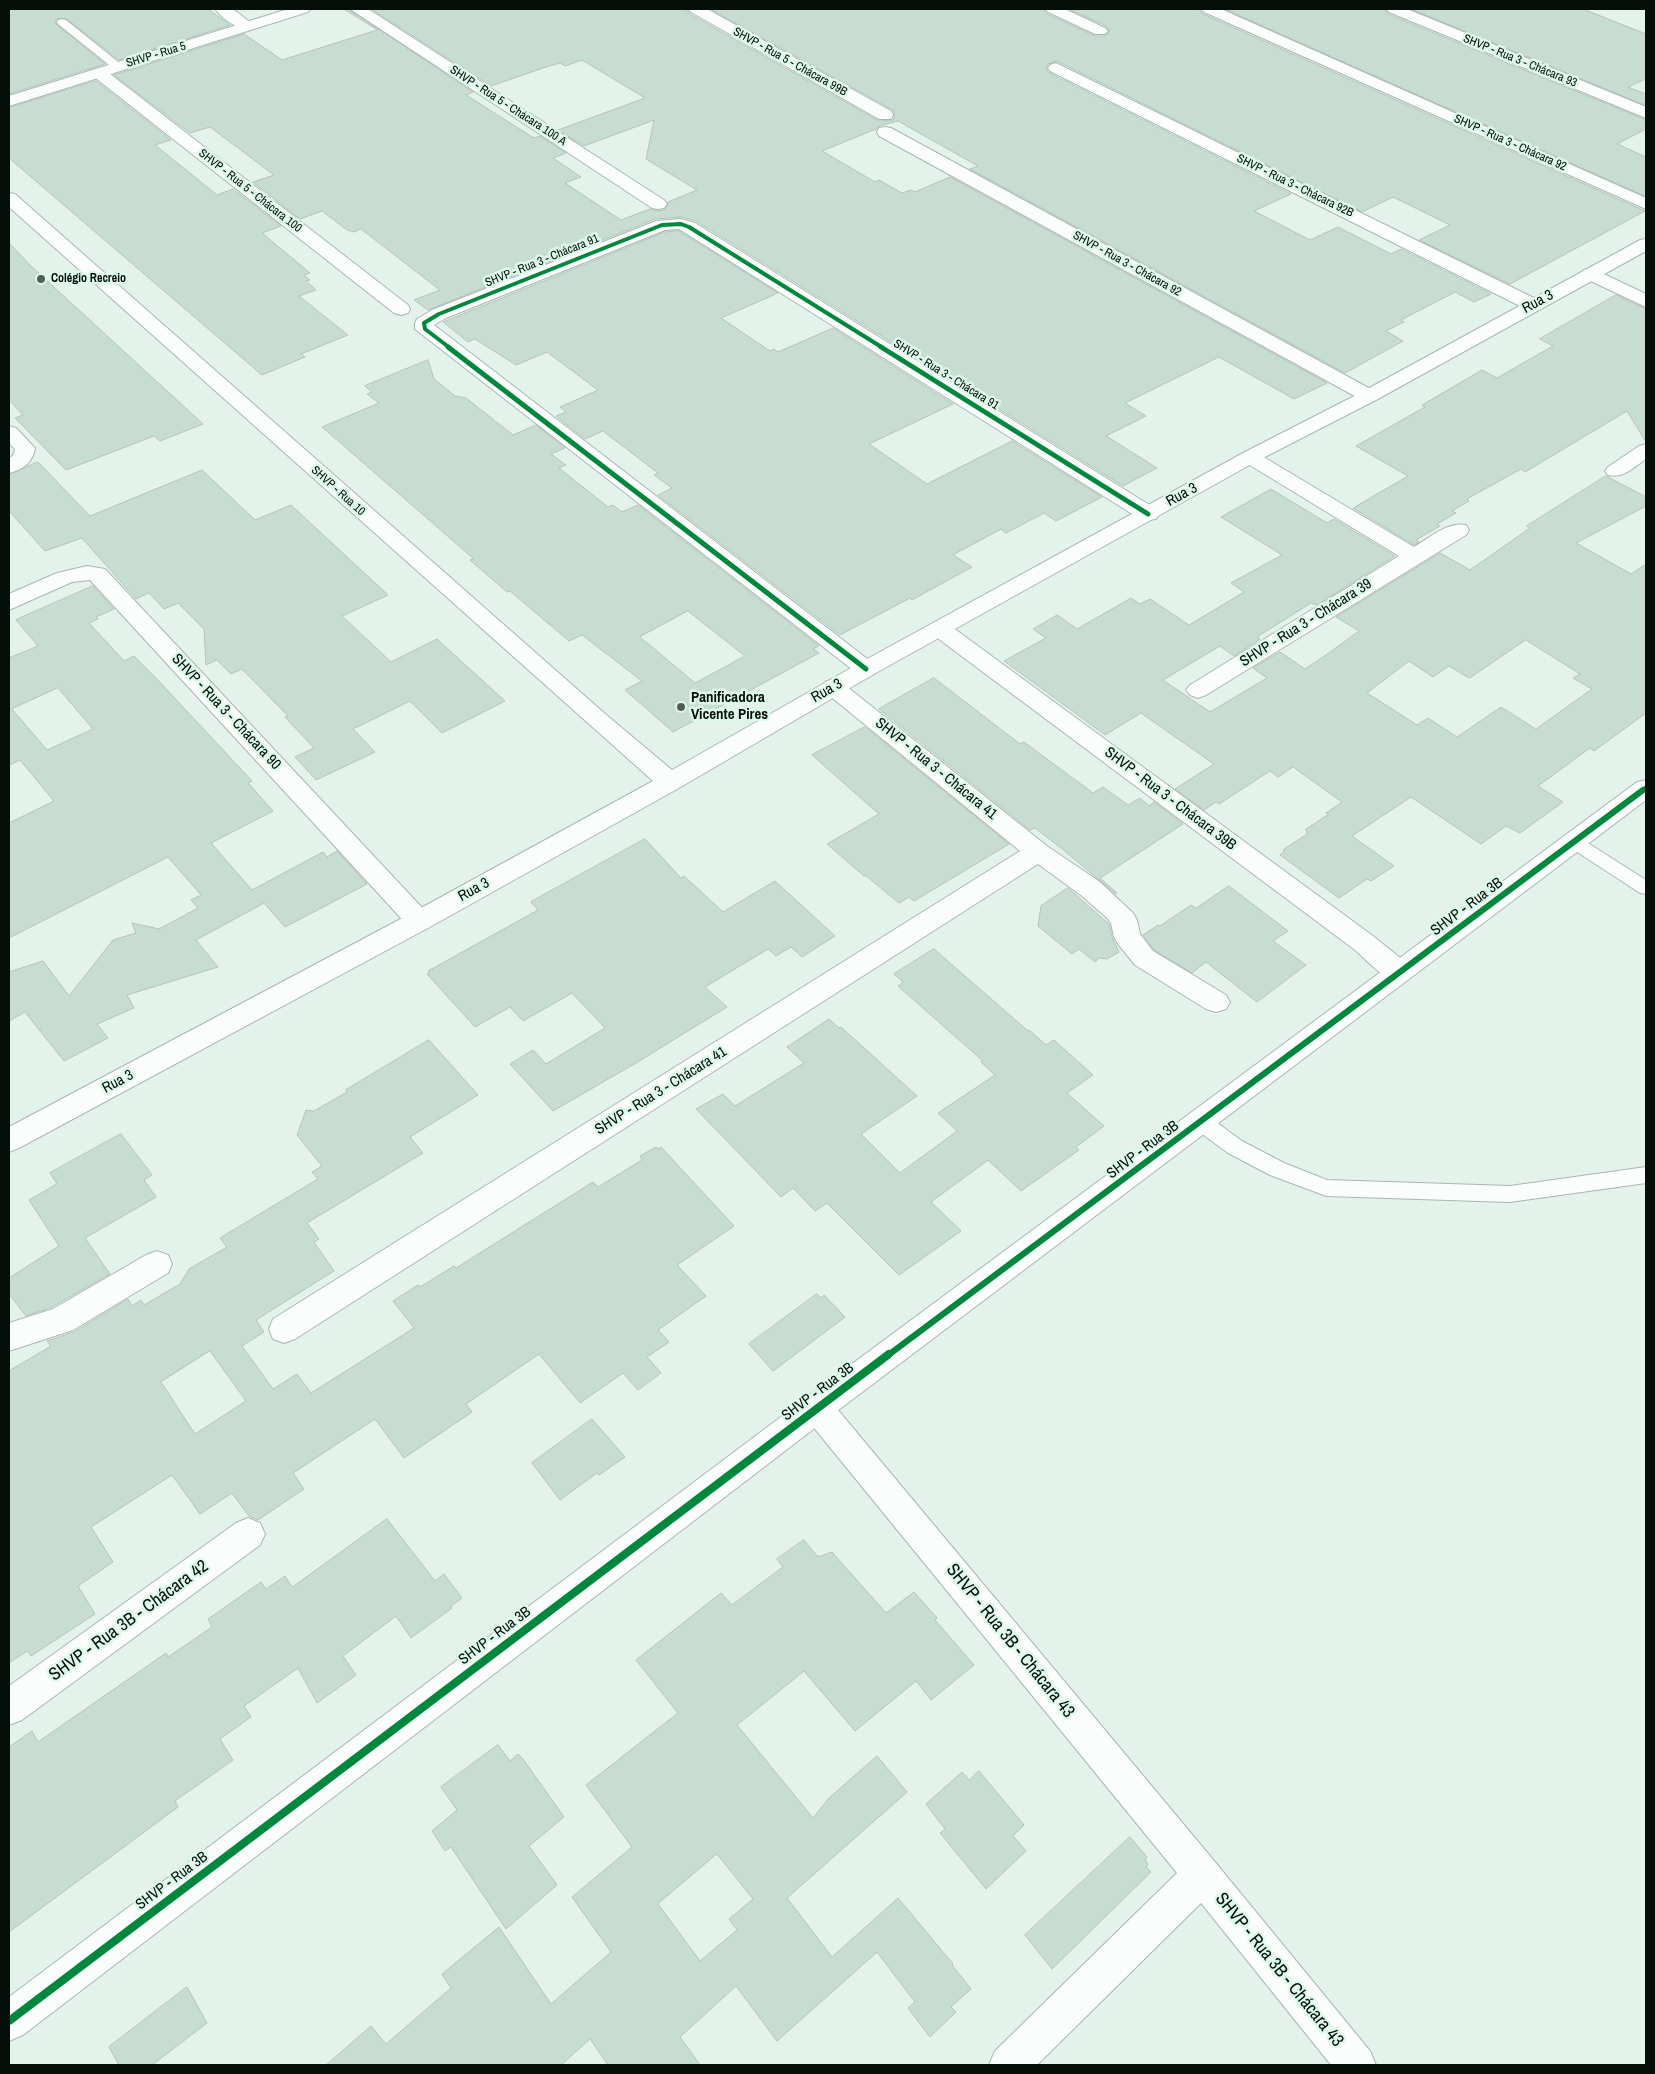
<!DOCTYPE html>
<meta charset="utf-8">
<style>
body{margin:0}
#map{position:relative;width:1655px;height:2074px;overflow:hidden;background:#e3f3eb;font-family:"Archivo Narrow",sans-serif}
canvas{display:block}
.frame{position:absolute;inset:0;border:10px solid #050e09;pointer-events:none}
</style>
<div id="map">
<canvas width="1655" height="2074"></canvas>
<div class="frame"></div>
</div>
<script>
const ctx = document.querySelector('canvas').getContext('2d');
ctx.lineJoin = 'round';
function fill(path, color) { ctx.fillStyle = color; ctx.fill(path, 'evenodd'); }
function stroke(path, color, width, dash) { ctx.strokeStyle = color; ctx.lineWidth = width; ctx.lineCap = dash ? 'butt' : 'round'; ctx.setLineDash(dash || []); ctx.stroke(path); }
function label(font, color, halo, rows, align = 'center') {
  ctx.font = font + ' "Archivo Narrow",sans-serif'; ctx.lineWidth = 5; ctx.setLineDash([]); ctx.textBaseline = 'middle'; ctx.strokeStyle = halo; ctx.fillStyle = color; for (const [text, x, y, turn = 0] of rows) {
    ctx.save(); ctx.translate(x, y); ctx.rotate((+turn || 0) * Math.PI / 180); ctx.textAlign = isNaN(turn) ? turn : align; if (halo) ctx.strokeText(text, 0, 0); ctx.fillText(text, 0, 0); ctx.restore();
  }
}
const building = new Path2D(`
 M9 9H208L230 25 119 60 67 19 58 18 55 21 57 25 105 64 9 94Z
 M344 9H348L473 92 466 95 534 138 540 136 566 153 553 158 581 177 565 183 621 220 650 209 658 211 664 210 668 205V202L697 190 646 159 654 120 584 146 558 130 645 98 582 60 565 66 560 63 546 67 491 86 371 9H686L690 14 879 121 893 120 895 116 893 110 710 9H1043L1047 14 1095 36H1105L1110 31 1106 26 1069 9H1199L1203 14 1645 211 1510 284 1419 240 1450 225 1393 197 1362 212 1057 61 1048 64 1046 69 1049 73 1291 194 1254 211 1310 240 1338 227 1391 254 1401 249 1491 294 1474 302 1455 292 1401 320 1404 322 1386 331 1403 341 1345 373 970 169 978 166 898 121 879 126 876 129 822 151 875 182 879 180 902 193 911 190 915 192 950 177 1327 383 1294 399 1219 357 1125 403 1146 416 1106 436 1157 468 1123 486 696 221 682 217 655 219 428 310 414 300 440 290 361 229 354 232 347 230 322 211 300 219 253 182 274 175 210 127 190 133 114 75 244 34 282 60 377 30Z
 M1225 9H1384L1388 14 1646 120V129L1617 144 1646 157V196Z
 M1411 9H1583L1646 34V79L1628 87 1646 94V105Z
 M96 81 171 140 155 145 217 195 233 189 281 226 262 233 310 273 304 275 310 280 306 281 316 290 299 296 348 335 301 354 305 357 262 375 9 158V108Z
 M679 231 778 293 721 318 770 351 774 349 778 352 833 328 953 404 869 444 927 484 1012 441 1102 497 1056 521 1044 513 1006 533 1001 529 953 555 972 567 912 600 910 598 840 635 658 495 672 488 654 475 658 473 603 431 585 439 556 416 566 412 560 407 598 390 547 352 516 365 475 339 468 342 443 322 665 232Z
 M9 243 31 266 203 424 160 441 154 436 66 470 15 418 23 415 9 400Z
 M1616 295 1646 309V442L1627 411 1525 472 1521 469 1467 499 1469 501 1452 511 1456 513 1437 524 1440 526 1416 540 1419 542 1414 545 1353 508 1408 476 1356 446 1425 407 1422 405 1482 370 1497 378 1553 346 1540 339Z
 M428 360 434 379 455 396 466 398 513 435 536 425 565 448 551 454 566 465 559 468 608 507 613 505 622 512 638 505 819 646 813 649 819 653 673 732 625 690 642 681 582 635 569 641 510 591 507 592 470 560 474 559 322 427 379 403 367 394 372 392 365 386ZM688 611 745 656 695 683 640 637Z
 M38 462 90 516 202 470 255 520 291 505 388 595 342 616 391 662 437 639 505 701 442 733 410 701 353 729 375 752 316 780 295 757 314 748 285 717 288 716 242 669 231 674 217 660 206 665 204 629 178 603 164 609 149 593 136 599 82 538 45 551 9 511V475Z
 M1606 476 1646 497V506L1576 543 1631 574 1646 564V713L1594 751 1590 748 1538 786 1563 802 1520 833 1506 826 1481 844 1411 797 1352 836 1394 866 1371 881 1367 879 1339 898 1280 855 1285 851 1283 850 1307 834 1306 829 1329 814 1326 813 1342 802 1293 767 1278 777 1270 771 1219 804 1216 802 1204 810 1175 789 1214 764 1141 713 1105 735 1004 661 1046 638 1033 629 1057 615 1077 629 1131 598 1140 604 1150 599 1189 625 1244 592 1231 583 1282 555 1221 517 1271 489 1327 523 1334 519 1395 556 1317 605 1311 603 1257 637 1260 639 1234 656 1220 646 1163 680 1210 712 1267 678 1253 668 1280 652 1305 669 1323 657 1359 631 1336 617 1440 553 1470 570 1530 528 1527 526ZM1526 640 1580 674 1573 678 1592 689 1536 729 1501 707 1457 737 1428 718 1417 725 1367 693 1409 661 1433 677 1449 666 1469 678Z
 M93 586 114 609 96 617 98 619 89 623 124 661 134 656 155 677 252 781 248 783 273 811 211 843 252 890 323 852 327 857 337 851 367 884 285 927 264 903 196 940 218 967 127 995 134 1008 97 1024 108 1038 64 1061 25 1012 9 1021V972L43 961 69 996 113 940 136 933 132 923 159 929 198 908 191 900 201 895 168 857 9 938V823L54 801 20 760 9 765V658L38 646 16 620ZM58 688 93 729 47 750 12 709Z
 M934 678 1020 744 1024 742 1093 793 1103 787 1128 805 1140 798 1149 806 1154 802 1183 824 1100 878 1117 893 1116 894 1061 848 1035 828 1030 830 879 709Z
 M865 727 1009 844 914 901 909 897 899 903 865 875 864 876 827 844 879 814 812 755Z
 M645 839 681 878 684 876 723 912 775 881 835 936 802 957 791 947 776 956 768 949 705 987 727 1007 636 1063 553 1111 510 1064 533 1050 546 1064 605 1028 572 993 523 1021 510 1007 475 1027 427 974 430 973 428 971 538 910 531 902Z
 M1229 886 1288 931 1273 941 1306 965 1257 1002 1206 962 1192 973 1154 950 1143 935 1158 925 1160 926 1191 905 1196 908Z
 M1068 888 1109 924 1112 937 1119 952 1107 959 1099 958 1095 962 1079 949 1072 954 1038 926 1041 906Z
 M934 949 1028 1031 1029 1030 1046 1045 1054 1040 1093 1075 1067 1093 1104 1126 1076 1147 1079 1150 1021 1191 988 1160 931 1202 961 1231 899 1275 827 1203 815 1211 793 1188 781 1197 696 1109 723 1094 735 1106 804 1063 787 1047 829 1019 839 1028 841 1027 917 1096 861 1134 900 1173 957 1131 938 1113 995 1075 981 1062 983 1061 898 986 903 982 894 974Z
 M429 1040 478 1095 410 1137 423 1153 307 1223 319 1239 314 1242 334 1271 256 1320 264 1332 242 1346 273 1389 297 1374 311 1393 414 1328 393 1301 418 1285 420 1287 454 1266 456 1268 593 1182 598 1187 642 1160 640 1156 656 1147 659 1149 661 1147 734 1226 677 1265 706 1296 658 1330 669 1342 647 1357 661 1373 638 1390 623 1373 580 1403 539 1354 466 1404 472 1412 404 1458 375 1419 293 1473 304 1489 258 1520 249 1516 232 1493 200 1514 172 1475 91 1527 113 1562 78 1586 95 1614 31 1656 27 1651 9 1663V1371L51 1346 47 1341 74 1332 128 1299 132 1306 141 1300 144 1305 180 1284 189 1269 227 1247 220 1238 318 1179 312 1172 322 1166 297 1135 306 1110 314 1111 347 1092 346 1090ZM210 1351 246 1401 195 1434 161 1382Z
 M121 1134 152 1175 144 1180 156 1197 85 1238 110 1274 52 1307 26 1316 9 1294V1278L59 1246 29 1200 57 1184 50 1173Z
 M817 1294 821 1298 824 1295 845 1317 773 1371 749 1344Z
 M592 1419 625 1457 599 1475 597 1473 560 1500 532 1463Z
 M387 1519 435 1581 444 1574 462 1598 451 1606 452 1608 411 1638 396 1616 343 1656 356 1675 317 1703 298 1668 244 1706 251 1717 220 1739 233 1760 175 1801 178 1807 9 1932V1747L32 1731 38 1742 166 1653 168 1657 212 1627 208 1619 261 1582 266 1589 285 1576 292 1587Z
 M804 1540 818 1557 832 1552 886 1613 914 1592 937 1618 935 1620 974 1665 931 1700 916 1681 855 1731 804 1671 737 1725 813 1818 829 1798 877 1756 907 1792 787 1898 832 1957 898 1898 953 1964 952 1965 971 1989 951 2007 956 2012 930 2037 908 2008 915 2002 877 1952 777 2041 736 1986 680 2037 700 2065H608L590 2039 561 2065H326L371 2026 386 2044 451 1988 442 1974 499 1927 551 2004 611 1952 572 1897 632 1847 586 1785 678 1713 636 1660 721 1593 732 1605 783 1567 777 1559ZM717 1854 753 1899 729 1919 737 1930 700 1961 658 1904Z
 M498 1745 510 1761 518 1754 523 1759 564 1817 529 1846 557 1885 506 1929 451 1847 445 1851 432 1831 457 1810 441 1787Z
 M979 1771 1024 1825 1013 1836 1026 1851 986 1889 940 1833 945 1829 926 1804 962 1772 969 1780Z
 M1130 1837 1147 1857 1145 1859 1148 1865 1146 1867 1151 1872 1052 1969 1025 1935Z
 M187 1987 207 2023 152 2065H119L109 2047Z`);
const lane = new Path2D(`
 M62 19 66 20 122 65 123 67 122 69H114L58 24 57 22 58 20Z
 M1574 836 1580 838 1646 880V894L1640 893 1568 846 1565 842 1568 838Z
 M1201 1114 1208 1116 1242 1141 1284 1163 1327 1180 1510 1186 1646 1167V1183L1510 1202 1326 1196 1270 1175 1228 1153 1194 1128 1191 1122 1194 1116Z`);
const street = new Path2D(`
 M215 9H233L255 26 252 29C240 32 223 19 215 9Z
 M350 9H368L664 200 667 204 664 208 658 209 652 208Z
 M688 9H707L891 111 893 115 891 119H879L691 12Z
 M1045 9H1065L1105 28 1108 31 1105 34H1095L1048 12Z
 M1201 9H1221L1646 198V209L1204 12Z
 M1386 9H1407L1646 107V118L1389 12Z
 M1056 63 1540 301 1542 305 1540 309 1533 311 1526 309 1050 71 1048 68 1050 65Z
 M99 68 105 70 408 305 410 309 408 313 401 315 394 313 93 76 91 73 93 70Z
 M885 127 891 128 1376 392 1379 396 1376 400 1369 402 1362 400 879 136 877 132 879 128Z
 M681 219 695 223 1156 509 1159 514 1156 519 1148 520 1140 519 679 229 665 230 446 318 434 325 874 664 878 669 874 674 866 677 858 674 415 329V323L417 319 432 310 656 221Z
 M1591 268 1646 294V307L1584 278 1582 274 1584 270Z
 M9 426 16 428 35 448C33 463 22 470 9 473V459L13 455 15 449 9 443Z
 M1646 444V459C1634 467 1623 479 1608 475L1605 471 1608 467 1639 446Z
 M1250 451 1257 453 1414 547C1429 538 1448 521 1466 525L1469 530 1466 535 1206 695 1198 698 1190 695 1186 690 1190 685 1399 556 1243 461 1240 457 1243 453Z
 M87 566 105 569 428 914 432 921 428 928 419 931 410 928 90 580 72 582 9 610V594L57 573Z
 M940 622 948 624 1373 936 1409 965 1413 972 1409 979C1388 986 1370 963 1355 950L932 634 929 629 932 624Z
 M833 679 841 682 1047 846 1100 882 1133 913 1137 920 1140 934 1153 951 1226 995 1230 1002 1226 1009 1216 1012 1206 1009 1135 965 1118 944 1114 937 1111 923 1107 918 1082 896 1038 864 295 1339 284 1343 273 1339 269 1329 273 1319 1020 851 825 692 821 687 825 682Z
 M157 1251 168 1255 172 1264 168 1273 73 1330 9 1351V1323L53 1309 146 1255Z
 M817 1394 828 1398 1215 1862 1370 2051 1376 2065H1331L1201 1903 1037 2065H989L995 2051 1177 1873 806 1418 801 1408 806 1398Z
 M248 1518 260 1523 265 1534 260 1545 22 1720 9 1725V1686L236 1523Z`);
const secondary = new Path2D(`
 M288 9H311L308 12 9 106V96Z
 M9 193 15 194 603 712 672 770 858 664 1243 453 1362 392 1640 240 1646 239V251L1376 400 1257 461 874 674 679 788 428 928 19 1148 9 1152V1127L410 914 653 781 9 207Z
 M1646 780V800L828 1418 23 2035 9 2041V1997L806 1398 1637 782Z`);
const cyclewayFar3 = new Path2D(`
 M450 348 425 329 424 323 439 314 662 225 681 224 689 227 883 348`);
const cyclewayFar2 = new Path2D(`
 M448 347 866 669
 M881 347 1148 514
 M1642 791 1646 788`);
const cyclewayFar1 = new Path2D(`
 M887 1356 1643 790`);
const cycleway = new Path2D(`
 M9 2021 889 1354`);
const markers = [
 [41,279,5,"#535e58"],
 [681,707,5,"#535e58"]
];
const farStreetnames = [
 ["SHVP - Rua 5",156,55,-17],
 ["SHVP - Rua 3 - Chácara 93",1520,61,22],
 ["SHVP - Rua 5 - Chácara 99B",790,62,29],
 ["SHVP - Rua 5 - Chácara 100 A",508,106,33],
 ["SHVP - Rua 3 - Chácara 92",1510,143,24],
 ["SHVP - Rua 3 - Chácara 92B",1295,186,26],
 ["SHVP - Rua 5 - Chácara 100",250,191,38],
 ["SHVP - Rua 3 - Chácara 91",542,261,-22],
 ["SHVP - Rua 3 - Chácara 92",1127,264,29],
 ["SHVP - Rua 3 - Chácara 91",946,375,32],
 ["SHVP - Rua 10",338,491,42]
];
const farPoinames = [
 ["Colégio Recreio",51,279]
];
const streetNames = [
 ["Rua 3",1538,302,-29],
 ["Rua 3",1182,495,-29],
 ["SHVP - Rua 3 - Chácara 39",1306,623,-32],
 ["Rua 3",827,691,-30],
 ["SHVP - Rua 3 - Chácara 90",226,712,47],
 ["SHVP - Rua 3 - Chácara 41",936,769,39],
 ["SHVP - Rua 3 - Chácara 39B",1170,799,37],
 ["Rua 3",474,890,-29],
 ["SHVP - Rua 3B",1467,907,-37],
 ["Rua 3",118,1082,-28],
 ["SHVP - Rua 3 - Chácara 41",661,1091,-32],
 ["SHVP - Rua 3B",1143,1150,-37],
 ["SHVP - Rua 3B",818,1392,-37],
 ["SHVP - Rua 3B",495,1636,-37],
 ["SHVP - Rua 3B",172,1881,-37]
];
const poiNames = [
 ["Panificadora",691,698],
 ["Vicente Pires",691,715]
];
const nearStreetnames = [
 ["SHVP - Rua 3B - Chácara 42",129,1621,-36],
 ["SHVP - Rua 3B - Chácara 43",1010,1641,51],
 ["SHVP - Rua 3B - Chácara 43",1279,1970,51]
];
fill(building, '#c8ddd2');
stroke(building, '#b5c2bb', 1);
stroke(lane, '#a9b6b0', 2);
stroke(street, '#a9b6b0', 2);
stroke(secondary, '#a9b6b0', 2);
fill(lane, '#fbfdfc');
fill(street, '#fbfdfc');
fill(secondary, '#fbfdfc');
stroke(cyclewayFar3, '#00873e', 4);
stroke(cyclewayFar2, '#00873e', 5);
stroke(cyclewayFar1, '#00873e', 6);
stroke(cycleway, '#00873e', 8);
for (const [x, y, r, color] of markers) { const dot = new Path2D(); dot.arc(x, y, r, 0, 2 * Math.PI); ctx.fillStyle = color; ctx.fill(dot); stroke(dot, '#ddf9ea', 2); }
label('12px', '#050e09', '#ddf9ea', farStreetnames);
label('bold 12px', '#050e09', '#ddf9ea', farPoinames, 'left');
label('15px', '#050e09', '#ddf9ea', streetNames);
label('bold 15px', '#050e09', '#ddf9ea', poiNames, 'left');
label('18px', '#050e09', '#ddf9ea', nearStreetnames);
</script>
